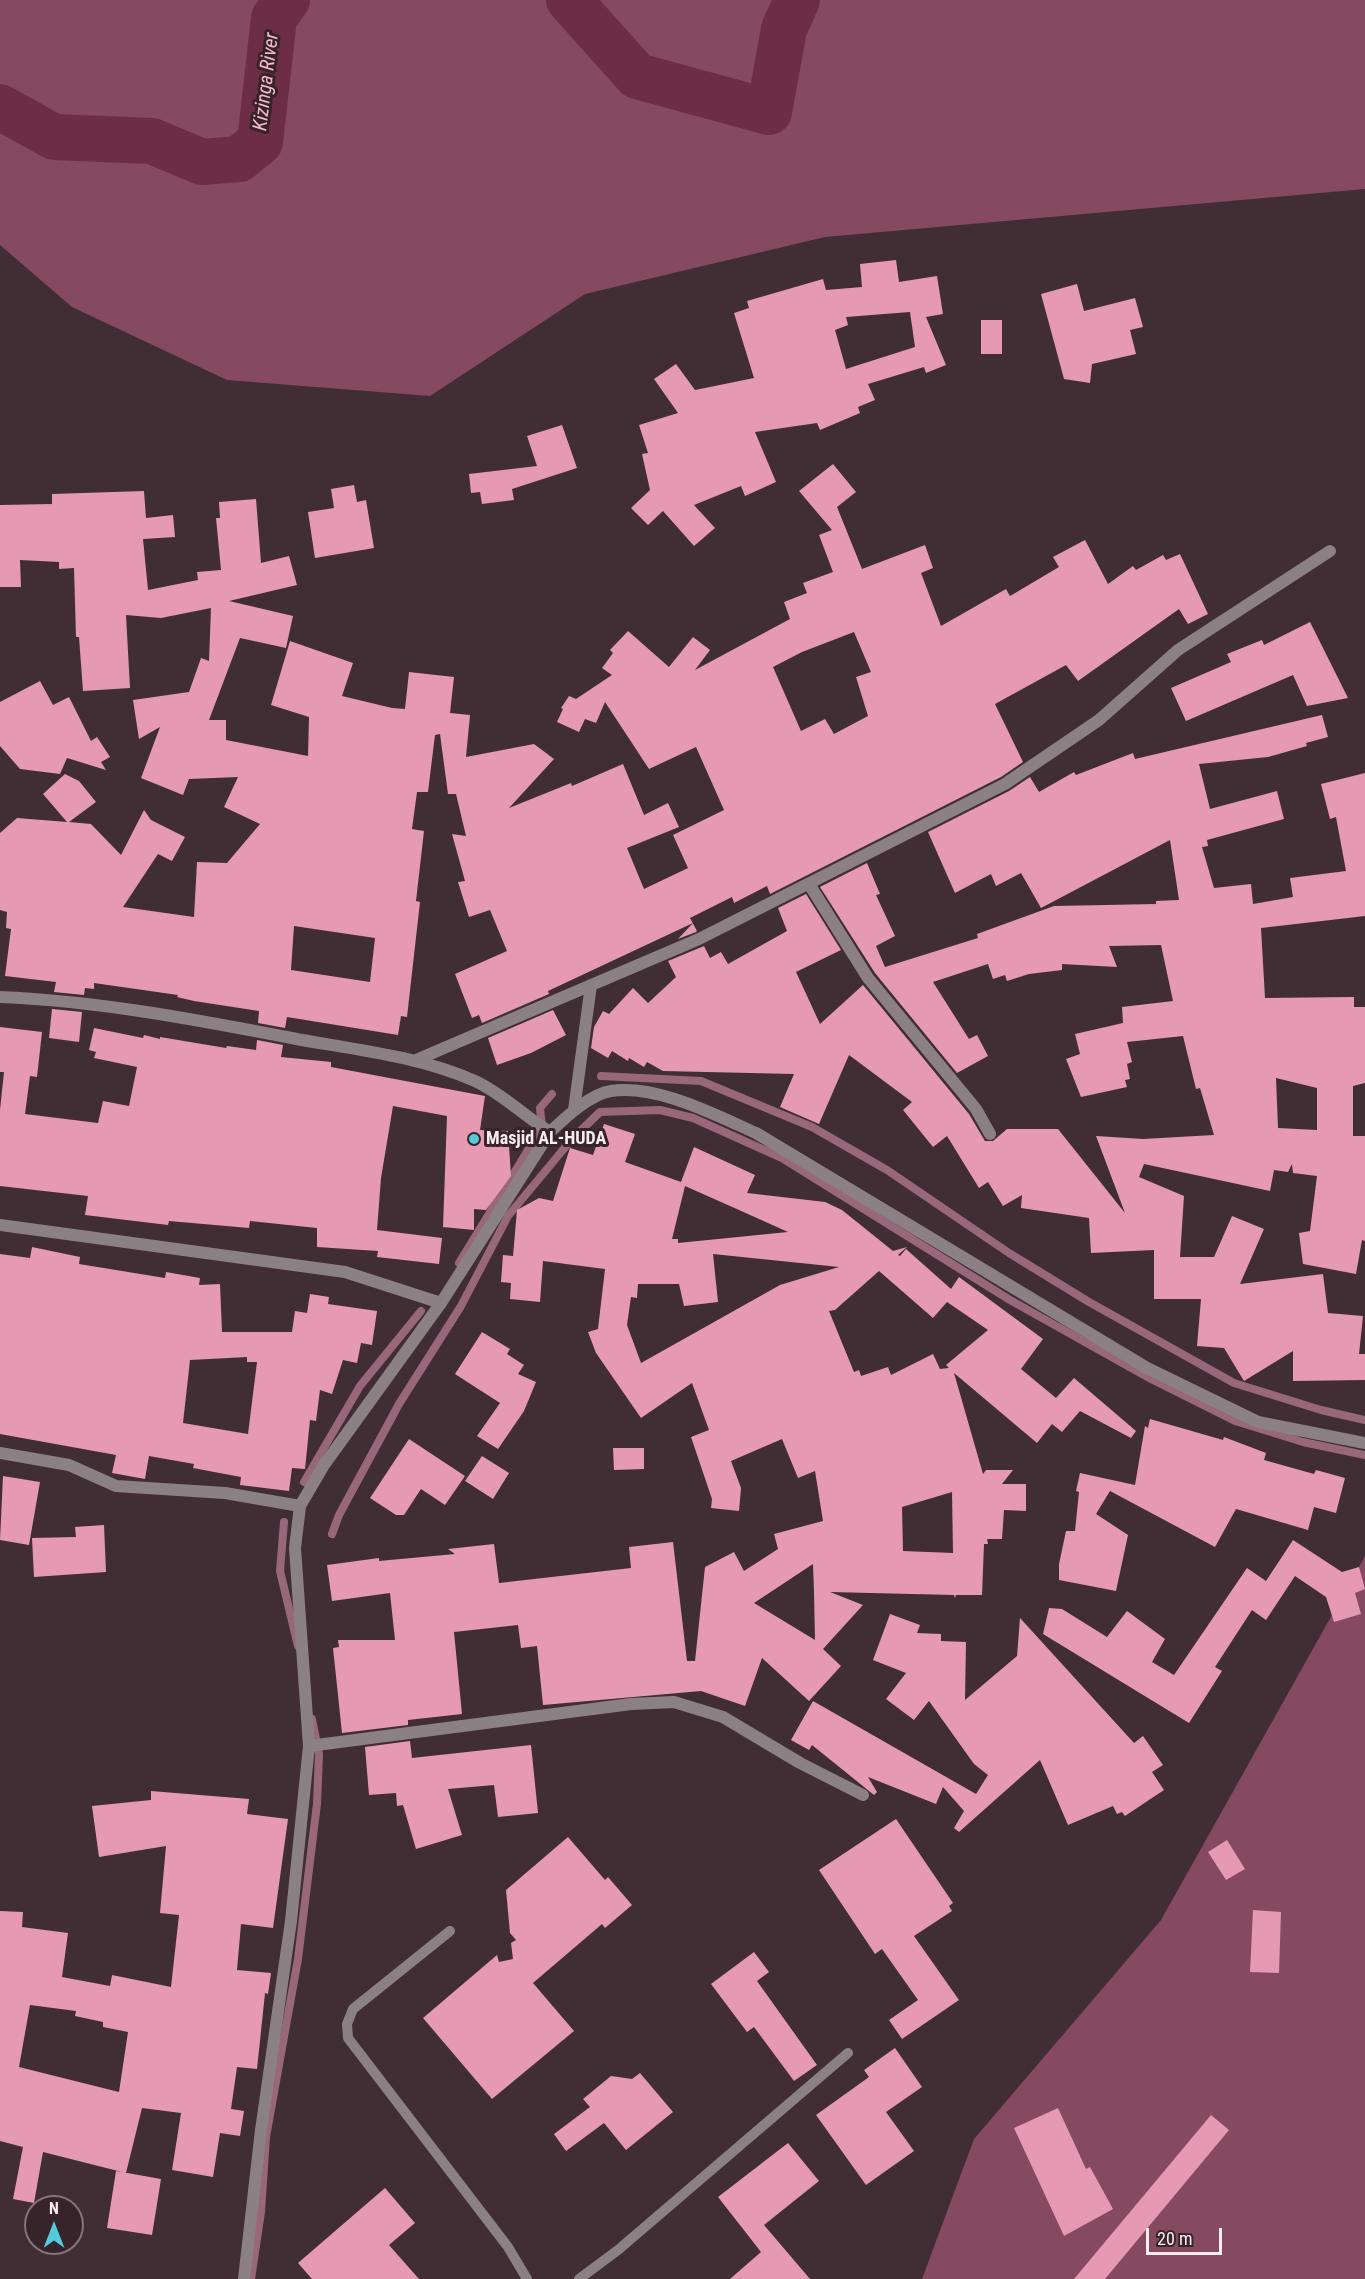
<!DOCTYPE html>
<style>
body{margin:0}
#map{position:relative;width:1365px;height:2279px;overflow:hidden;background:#412e34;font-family:"Roboto Condensed",sans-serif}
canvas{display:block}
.north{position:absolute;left:24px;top:2195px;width:60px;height:60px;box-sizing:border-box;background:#37242a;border:2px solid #857479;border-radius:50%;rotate:0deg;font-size:16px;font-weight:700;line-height:24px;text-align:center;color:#faedf0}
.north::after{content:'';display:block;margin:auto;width:21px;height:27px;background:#53cbdb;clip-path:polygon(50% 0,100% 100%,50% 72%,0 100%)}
.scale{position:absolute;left:1146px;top:2228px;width:76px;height:27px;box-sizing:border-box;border:3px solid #faedf0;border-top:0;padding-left:8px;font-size:18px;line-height:21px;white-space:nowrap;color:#faedf0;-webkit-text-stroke:4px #37242a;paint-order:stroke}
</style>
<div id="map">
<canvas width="1365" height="2279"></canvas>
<div class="north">N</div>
<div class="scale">20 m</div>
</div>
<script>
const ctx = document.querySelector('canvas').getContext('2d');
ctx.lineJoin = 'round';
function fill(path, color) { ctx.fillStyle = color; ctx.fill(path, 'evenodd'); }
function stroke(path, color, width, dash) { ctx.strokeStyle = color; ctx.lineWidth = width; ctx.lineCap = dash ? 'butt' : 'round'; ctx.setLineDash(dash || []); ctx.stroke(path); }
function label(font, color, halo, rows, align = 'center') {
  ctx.font = font + ' "Roboto Condensed",sans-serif'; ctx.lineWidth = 6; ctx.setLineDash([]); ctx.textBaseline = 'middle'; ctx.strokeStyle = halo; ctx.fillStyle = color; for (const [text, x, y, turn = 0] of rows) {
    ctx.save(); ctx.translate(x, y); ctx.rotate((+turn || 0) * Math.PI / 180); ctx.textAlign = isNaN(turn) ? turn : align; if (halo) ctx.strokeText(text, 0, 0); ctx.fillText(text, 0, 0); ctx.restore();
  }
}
const green = new Path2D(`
 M0 0H1365V189L825 237 585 294 430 396 227 380 72 307 0 245Z
 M1365 1556V2279H922L974 2139 1161 1920Z`);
const stream = new Path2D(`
 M601 1076 701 1081 812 1127 887 1170 1009 1253 1089 1302 1234 1383 1321 1410 1365 1420
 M459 1263 542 1127 540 1108 552 1094
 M304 1482 360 1386 421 1311
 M284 1522 280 1571 298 1646
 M332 1534 339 1515 399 1404 461 1306 508 1216 572 1139 600 1112 660 1110 693 1118 782 1158 1010 1300 1151 1379 1235 1421 1303 1442 1365 1455
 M251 2279 261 2212 266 2137 298 1959 317 1804 319 1754 312 1719`);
const river = new Path2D(`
 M569 0 637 76 769 112 784 29 797 0
 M0 107 54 137 152 141 202 162 239 159 260 142 274 18 287 0`);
const building = new Path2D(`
 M896 260 899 282 937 276 943 314 926 317 946 365 926 373 924 367 868 384 875 400 858 407 860 413 820 430 817 423 755 432 776 482 745 496 741 486 694 505 715 528 694 546 663 511 648 525 631 508 650 490 642 454 648 453 639 425 678 413 654 379 676 364 695 390 754 378 734 313 749 308 747 301 823 279 826 290 862 287 860 264ZM910 312 915 347 846 369 835 330 848 325 846 317Z
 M1077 284 1084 311 1135 298 1143 327 1130 330 1136 354 1092 364 1090 383 1064 379 1041 294Z
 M981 320H1002V354H981Z
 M562 425 577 468 512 489 514 500 482 504 480 492 471 493 469 474 537 466 527 436Z
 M833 464 856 492 837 507 862 569 925 545 933 568 921 573 941 626 1006 589 1010 596 1059 567 1053 557 1085 540 1108 584 1133 566 1136 570 1163 555 1166 560 1180 554 1208 614 1188 624 1179 609 1078 681 1066 665 995 704 1023 762 1001 777 770 894 767 886 734 903 732 897 690 918 697 931 696 932 678 939 693 923 548 991 549 994 482 1023 479 1015 472 1018 455 974 507 951 490 910 469 917 458 882 465 881 452 834 466 836 456 794H448L440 734 435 735 428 792H417L412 829 424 831 416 901 420 902 407 1017 401 1016 398 1035 287 1017 285 1028 258 1023 259 1011 194 1001 177 997 178 995 94 983V989L85 988 84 995 54 992 56 982 5 976 11 929 6 928 7 912 0 910V833L17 818 67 822 43 794 65 774 79 781 96 802 69 822 91 824 121 855 144 810 151 820 185 837 172 861 158 854 123 907 194 917 197 862 227 863 260 824 224 807 238 777 189 779 183 795 141 778 160 727 139 739 133 700 189 692 201 658 209 661 211 608 161 618 126 615 130 688 83 691 79 637H76L74 568 59 569V562L20 560 21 587H0V505L52 504V494L144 491 146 518 173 515 175 537 143 539 148 590 198 580 197 572 221 570 216 518H220L219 502 256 499 261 563 289 556 297 585 229 601 293 616 286 648 240 638 209 720H226V740L308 756 309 717 271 705 290 641 353 663 342 696 392 708 405 709 409 672 454 677 450 713 470 715 466 757 534 744 554 759 509 808 571 783 572 786 623 764 644 815 668 803 679 827 627 848 644 889 688 868 673 835 724 810 696 747 649 769 605 702 596 723 585 719 579 732 557 722 563 709 561 708 569 696 576 699 612 675 602 668 613 653 610 650 628 631 669 667 693 637 710 650 695 670 790 619 784 602 807 593 803 583 833 572 819 535 832 530 799 491ZM854 632 871 672 856 677 868 716 834 734 825 719 801 731 773 667 802 652ZM294 926 375 938 370 982 291 970Z
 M354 485 357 502 366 500 374 548 315 558 308 512 334 508 331 489Z
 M1310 622 1348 698 1307 706 1293 675 1186 721 1171 688 1231 662 1227 654 1262 640 1264 645Z
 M40 681 53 705 69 697 91 741 97 737 110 757 101 762 106 770 67 758 60 774 20 769 0 746V702Z
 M1322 715 1328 737 1306 743 1307 746 1268 757 1199 764 1210 809 1277 791 1284 819 1207 840 1208 846 1202 847 1214 888 1251 884 1253 904 1293 897 1290 878 1346 871 1336 817 1330 819 1321 784 1365 773V916L1261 928 1265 998 1354 997V1007H1365V1083L1353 1086V1136H1365V1241L1362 1240 1356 1274 1303 1264 1299 1233 1310 1231 1317 1176 1293 1173 1292 1164 1288 1172 1274 1170 1270 1191 1144 1164 1139 1177 1184 1196 1180 1257H1214L1232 1216 1264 1229 1240 1284 1323 1274 1328 1313 1363 1316 1359 1354H1365V1380L1293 1381V1351L1244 1381 1224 1348 1197 1346 1201 1299H1154V1250L1091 1253 1089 1218 1021 1208 1022 1195 1003 1206 988 1182 979 1188 947 1136 933 1147 903 1110 912 1102 849 1055 819 1124 780 1107 794 1074 663 1071 647 1062 644 1067 629 1058 628 1061 612 1051 608 1058 591 1048 594 1027 603 1011 609 1014 633 988 648 1003 676 977 668 961 704 946 710 958 721 952 728 964 787 931 778 908 806 894 841 950 796 972 820 1024 863 985 969 1114 985 1141H993L1007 1129H1058L1125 1213 1096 1136 1143 1139 1214 1135 1200 1088 1196 1089 1183 1036 1127 1042 1132 1062 1127 1064 1130 1079 1125 1080 1127 1087 1081 1097 1066 1059 1080 1054 1075 1034 1123 1023 1122 1007 1173 1001 1161 945 1109 946 1117 967 1062 964V970L1029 974 1007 981 1005 975 993 979 988 964 933 982 969 1039 977 1035 988 1056 957 1073 875 973 820 887 867 863 880 894 876 895 895 936 876 946 885 967 978 938 977 934 1054 906 1156 904V901L1179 900 1170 840 1041 908 1021 873 996 886 991 874 955 893 928 832 1009 791 1030 777 1039 792 1074 772 1076 775 1133 753 1135 759ZM1276 1078 1317 1088V1130L1278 1128Z
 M52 1009 82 1012 79 1042 49 1038Z
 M553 1010 566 1035 531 1053 497 1065 488 1038Z
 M0 1027 42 1032 37 1077 30 1076 25 1114 98 1123 103 1101 129 1106 137 1067 94 1058 96 1052 89 1050 94 1028 143 1038 144 1035 160 1039V1037L226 1048 227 1046 256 1050 257 1040 283 1045 281 1057 331 1062V1067L485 1096 480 1130 508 1131 511 1176 486 1210 474 1209V1230L443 1227 447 1116 393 1106 381 1178 377 1230 442 1238 439 1264 377 1257 378 1251 317 1247V1228L250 1221 249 1228 169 1221 168 1225 85 1215 88 1196 0 1186V1110L4 1072H0Z
 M604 1124 635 1134 625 1162 681 1182 694 1147 755 1175 747 1193 825 1202 842 1210 893 1251 907 1247 898 1255 900 1256 906 1249 951 1289 959 1277 1043 1339 1021 1369 1056 1398 1074 1378 1136 1431 1131 1438 1080 1411 1062 1432 1052 1424 1037 1443 954 1373 983 1474 986 1470H1013L1002 1484H1026V1511L1004 1510 1002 1539H987L988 1544H984L982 1595H956L955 1598 954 1595 830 1592 863 1605 823 1649 841 1666 809 1701 762 1658 745 1706 701 1691 543 1705 537 1646 521 1648 518 1625 454 1632 462 1714 408 1720V1725L342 1733 333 1648 339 1647 338 1640H395L390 1593 332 1601 327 1565 379 1558V1561L455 1554 448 1549 494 1544 499 1583 631 1568 629 1547 673 1542 687 1661H695L705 1567 734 1552 744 1571 778 1549 774 1534 823 1521 815 1471 798 1478 782 1439 731 1461 741 1488 739 1511 711 1508 712 1499 691 1437 709 1430 692 1383 641 1418 596 1353 588 1332 598 1329 605 1269 543 1261 540 1302 510 1299 511 1283 501 1282 503 1255 513 1256 517 1210 539 1198 553 1201 570 1148 593 1155ZM685 1186 739 1210 788 1232 678 1243V1239H672ZM713 1254 839 1267 780 1285 641 1363 627 1325 631 1297 637 1298 638 1284H679L684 1306 718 1302ZM879 1271 933 1318 947 1302 988 1330 946 1365 949 1368 940 1369 933 1354 891 1375 888 1367 861 1376 859 1370 854 1372 829 1311 835 1310ZM952 1492 953 1553 903 1551 902 1507ZM813 1564 814 1592 815 1640 754 1603Z
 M32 1247 80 1257 79 1264 165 1278 166 1272 200 1278 199 1285 220 1284 222 1332H292L295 1311 307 1313 310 1294 329 1297 328 1304 377 1311 372 1345 361 1343 357 1363 343 1360 332 1394 320 1390 316 1421 310 1420 305 1469 292 1468 289 1491 240 1485 241 1477 193 1468 194 1464 149 1456 145 1479 112 1473 116 1455 0 1434V1254L30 1258ZM247 1357V1362H257L248 1434 183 1423 190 1360Z
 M482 1332 510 1349 507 1354 524 1365 518 1374 536 1382 524 1411 498 1449 477 1436 500 1403 455 1374Z
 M1150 1419 1223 1440 1224 1437 1266 1453 1264 1460 1314 1474 1316 1470 1345 1478 1336 1513 1314 1507 1308 1530 1236 1509 1215 1547 1110 1491 1096 1514 1128 1535 1116 1591 1059 1580V1564L1066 1531H1075L1079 1492 1076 1491 1080 1473 1135 1485 1145 1426 1148 1428Z
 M409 1439 465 1476 445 1505 421 1489 404 1515H396L370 1498Z
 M613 1448H644V1469L614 1470Z
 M482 1456 509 1473 493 1499 465 1481Z
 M3 1476 40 1482 29 1545 0 1540Z
 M104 1525 106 1572 34 1577 32 1538 76 1537 75 1527Z
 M1293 1540 1342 1572 1359 1567 1365 1589 1355 1593 1361 1614 1334 1622 1326 1597 1295 1576 1266 1620 1252 1610 1215 1667 1222 1671 1189 1723 1043 1634 1049 1608 1062 1609 1107 1637 1127 1611 1165 1639 1152 1662 1174 1675 1247 1568 1266 1581Z
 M890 1614 920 1625 917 1633 941 1634V1641L966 1642 965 1700 1017 1656 1020 1618 1134 1743 1143 1736 1163 1765 1152 1772 1164 1790 1125 1816 1122 1812 1117 1814 1113 1806 1068 1825 1040 1760 959 1832 954 1828 964 1811 943 1787 936 1804 868 1777 877 1792 874 1795 812 1745 809 1750 791 1740 813 1701 976 1794 988 1775 974 1764 929 1701 914 1720 886 1699 906 1673 873 1660Z
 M410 1741 412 1758 531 1745 538 1813 498 1817 494 1785 448 1789 462 1835 416 1849 403 1805 397 1806 396 1793 369 1795 365 1747Z
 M151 1791 249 1799 247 1814 288 1819 273 1928 241 1924 237 1970 271 1973 268 1994 265 1993 257 2069 237 2067 231 2109 244 2111 240 2136 220 2133 213 2177 172 2170 181 2113 142 2108 126 2173 43 2152 34 2203 13 2199 23 2147 0 2141V1911L23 1912 22 1927 68 1933 62 1977 110 1986 112 1975 171 1987 179 1915 160 1913 166 1846 99 1857 92 1806 151 1800ZM30 2005 76 2011 75 2016 103 2022V2027L128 2032 119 2092 19 2067Z
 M896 1819 953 1903 949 1906 952 1911 914 1936 959 2000 902 2039 889 2020 918 2000 882 1949 875 1954 819 1870Z
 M568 1837 605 1880 608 1877 632 1905 605 1928 602 1924 533 1983 574 2031 492 2099 423 2018 497 1955 499 1962 513 1959 511 1943 516 1940 510 1933 506 1890Z
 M1227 1840 1245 1869 1226 1880 1208 1852Z
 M1253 1910 1281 1912 1279 1973 1250 1972Z
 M754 1952 769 1972 757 1981 817 2065 794 2081 754 2027 747 2032 711 1984Z
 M895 2048 922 2087 886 2112 914 2151 866 2185 816 2115 869 2077 864 2070Z
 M640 2073 673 2112 626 2150 604 2123 566 2151 554 2134 590 2107 583 2099 611 2076 632 2079Z
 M1058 2108 1086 2169 1090 2167 1113 2209 1064 2236 1014 2128Z
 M1211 2115 1229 2130 1105 2279H1074Z
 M788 2143 819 2181 764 2225 810 2279H730L761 2252 718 2197Z
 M116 2171 161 2179 152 2235 107 2228Z
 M385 2188 415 2223 389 2245 419 2279H312L298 2263Z`);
const service = new Path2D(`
 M450 1931 353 2009 347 2024 348 2038 508 2247 527 2279
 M579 2279 618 2250 848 2053`);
const minor = new Path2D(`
 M809 884 868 978 976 1109 990 1134
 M0 997C101 1001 203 1021 302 1040 360 1050 420 1057 475 1081 503 1094 524 1116 550 1132
 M416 1060 699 939 1005 784 1099 720 1178 650 1330 551
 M574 1110 591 985
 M0 1225 345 1272 441 1303
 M0 1453 69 1465 116 1486 225 1493 300 1506
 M309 1746 631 1704 674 1702 723 1717 800 1763 863 1795`);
const tertiary = new Path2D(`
 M244 2279 261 2130 291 1921 309 1746 295 1548 300 1506 324 1465 441 1303 550 1132C565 1118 590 1094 611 1091 657 1084 715 1115 756 1133L1147 1368 1258 1422 1365 1443`);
const markers = [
 [474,1139,6,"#53cbdb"]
];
const poiNames = [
 ["Masjid AL-HUDA",486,1139]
];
const waterNames = [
 ["Kizinga River",267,82,-83]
];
fill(green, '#854a5f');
stroke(stream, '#98677a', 8);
stroke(river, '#6e2d47', 46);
fill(building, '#e599b3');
stroke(service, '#8b8184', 10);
stroke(minor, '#8b8184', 12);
stroke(tertiary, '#8b8184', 12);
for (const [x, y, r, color] of markers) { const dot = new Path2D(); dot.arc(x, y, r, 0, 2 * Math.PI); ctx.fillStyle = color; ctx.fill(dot); stroke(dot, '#37242a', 2); }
label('bold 18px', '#faedf0', '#37242a', poiNames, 'left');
label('italic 20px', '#f6b8cc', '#37242a', waterNames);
</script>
